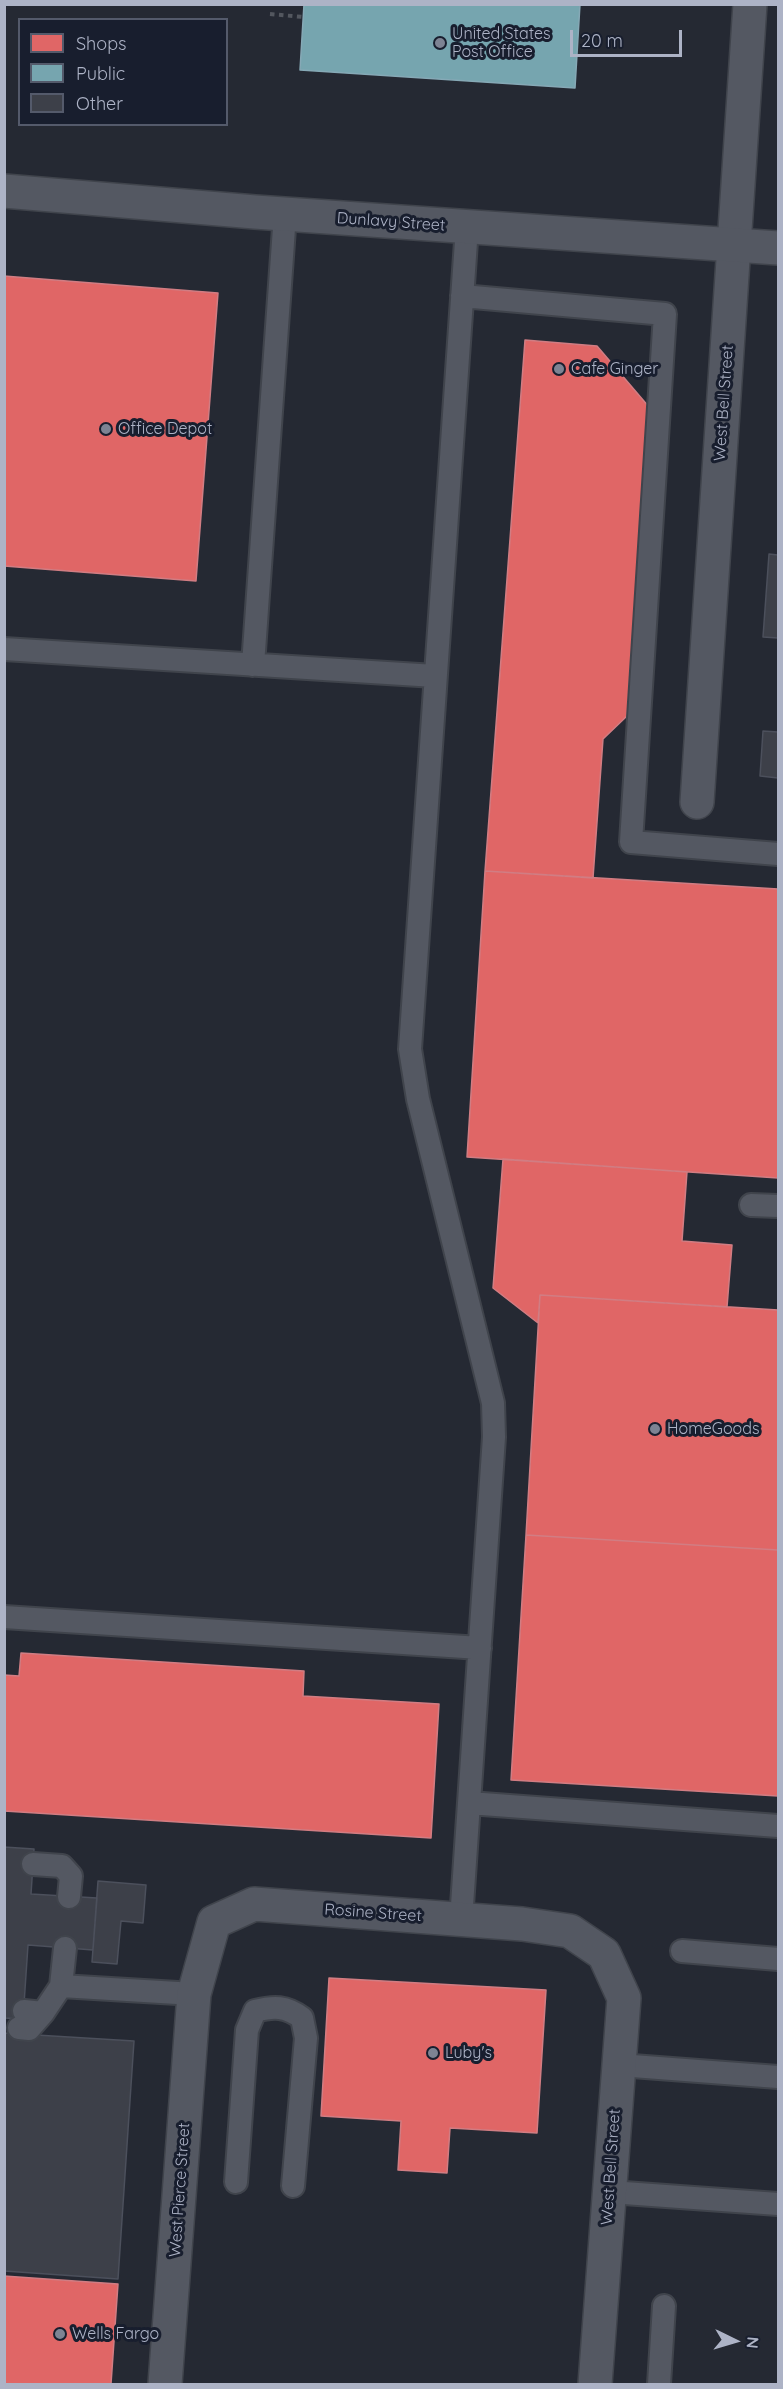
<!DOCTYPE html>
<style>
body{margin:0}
#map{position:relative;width:783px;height:2389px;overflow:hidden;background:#252933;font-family:Quicksand,sans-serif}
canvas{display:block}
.frame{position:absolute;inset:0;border:6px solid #adb3c6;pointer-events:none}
.legend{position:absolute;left:18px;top:18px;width:210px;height:108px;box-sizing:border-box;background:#181e2e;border:2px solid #545a6b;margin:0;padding:8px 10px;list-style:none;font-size:18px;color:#adb3c6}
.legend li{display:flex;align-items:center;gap:12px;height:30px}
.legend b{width:30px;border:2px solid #545a6b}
.north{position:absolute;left:705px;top:2311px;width:60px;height:60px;-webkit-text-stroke:4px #181e2e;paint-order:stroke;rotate:95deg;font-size:16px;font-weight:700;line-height:24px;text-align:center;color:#adb3c6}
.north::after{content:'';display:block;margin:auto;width:21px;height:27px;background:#adb3c6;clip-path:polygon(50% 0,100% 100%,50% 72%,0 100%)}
.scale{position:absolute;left:570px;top:30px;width:112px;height:27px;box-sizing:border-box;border:3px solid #adb3c6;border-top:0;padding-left:8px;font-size:18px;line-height:21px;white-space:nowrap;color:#adb3c6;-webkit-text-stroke:4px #181e2e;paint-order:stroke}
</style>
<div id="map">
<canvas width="783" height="2389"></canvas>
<div class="frame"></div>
<ul class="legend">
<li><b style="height:16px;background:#e06666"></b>Shops</li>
<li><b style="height:16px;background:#76a5af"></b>Public</li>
<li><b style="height:16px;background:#3d4049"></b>Other</li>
</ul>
<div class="north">N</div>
<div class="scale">20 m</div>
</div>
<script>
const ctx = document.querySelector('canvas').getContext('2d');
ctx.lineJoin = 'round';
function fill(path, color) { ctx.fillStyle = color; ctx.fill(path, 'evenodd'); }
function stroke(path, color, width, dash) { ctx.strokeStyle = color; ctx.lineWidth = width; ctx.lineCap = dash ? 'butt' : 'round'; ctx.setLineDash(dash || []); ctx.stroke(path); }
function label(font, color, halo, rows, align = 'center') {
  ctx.font = font + ' Quicksand,sans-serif'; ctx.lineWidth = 6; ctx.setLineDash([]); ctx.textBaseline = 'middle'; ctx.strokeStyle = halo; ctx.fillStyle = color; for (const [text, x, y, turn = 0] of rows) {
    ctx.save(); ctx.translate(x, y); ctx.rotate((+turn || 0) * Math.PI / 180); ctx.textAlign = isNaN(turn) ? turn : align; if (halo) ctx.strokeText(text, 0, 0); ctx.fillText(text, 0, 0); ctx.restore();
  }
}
const shops = new Path2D(`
 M4 276 218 293 196 581 4 566Z
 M525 340 597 346 649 407 627 716 603 739 593 878 485 871Z
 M485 871 778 889V1178L467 1157Z
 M503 1159 687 1172 682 1241 732 1245 727 1307 540 1295 538 1323 493 1288Z
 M540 1295 778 1310V1550L526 1535Z
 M526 1535 778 1550V1796L511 1780Z
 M21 1653 304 1671 303 1696 439 1704 431 1838 4 1811V1675L19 1676Z
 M329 1978 546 1990 537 2133 450 2128 447 2173 398 2170 401 2121 321 2116Z
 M4 2276 118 2284 111 2384H4Z`);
const public = new Path2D(`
 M304 4H580L575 88 300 70Z`);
const building = new Path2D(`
 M769 554 778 555V638L763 637Z
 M763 731 778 732V778L760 776Z
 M4 1847 34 1849 31 1894 97 1898 93 1950 28 1945 23 2019 4 2018Z
 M98 1881 146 1885 143 1923 121 1921 117 1964 92 1962Z
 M4 2033 134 2041 118 2279 4 2271Z`);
const path = new Path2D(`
 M270 14 303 17`);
const service = new Path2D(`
 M462 296 665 314 631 842 778 854
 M4 649 435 676
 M253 665 285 214
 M751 1205 778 1206
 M4 1617 480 1648
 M469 1803 778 1826
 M33 1864 62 1866 71 1876 69 1897
 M461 1920 494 1437 493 1403 418 1099 410 1049 467 227
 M682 1951 778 1959
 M61 1986 194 1994
 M24 2011 43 2013 61 1986 65 1948
 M19 2028 29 2029 43 2013
 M619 2065 778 2077
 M236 2182 247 2030 255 2011C274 2006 286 2006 302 2018L306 2038 293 2186
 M610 2192 778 2204
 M659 2384 664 2306`);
const minor = new Path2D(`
 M697 802 750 4
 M165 2384 194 1994 214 1922 254 1904 522 1924 570 1931 604 1954 624 1998 595 2384`);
const tertiary = new Path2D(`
 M4 191 255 212 778 248`);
const markers = [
 [440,43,6,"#7d8393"],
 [559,369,6,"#7d8393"],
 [106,429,6,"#7d8393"],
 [655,1429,6,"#7d8393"],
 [433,2053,6,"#7d8393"],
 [60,2334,6,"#7d8393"]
];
const poiNames = [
 ["United States",452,34],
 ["Post Office",452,52],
 ["Cafe Ginger",571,369],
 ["Office Depot",118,429],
 ["HomeGoods",667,1429],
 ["Luby's",445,2053],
 ["Wells Fargo",72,2334]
];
const streetNames = [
 ["Dunlavy Street",391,222,4],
 ["West Bell Street",724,403,-86],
 ["Rosine Street",373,1913,4],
 ["West Bell Street",611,2167,-86],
 ["West Pierce Street",180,2190,-86]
];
fill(shops, '#e06666');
stroke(shops, '#d17d83', 1.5);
fill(public, '#76a5af');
stroke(public, '#86a9b6', 1.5);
fill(building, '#3d4049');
stroke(building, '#4c505c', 1.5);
stroke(service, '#40444c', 26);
stroke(minor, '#40444c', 36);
stroke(tertiary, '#40444c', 36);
stroke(path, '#53575f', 4, [4.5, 4.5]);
stroke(service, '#545862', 22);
stroke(minor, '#545862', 33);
stroke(tertiary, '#545862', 33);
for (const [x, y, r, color] of markers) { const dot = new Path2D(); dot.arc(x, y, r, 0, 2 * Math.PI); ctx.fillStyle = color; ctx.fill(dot); stroke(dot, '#181e2e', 2); }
label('16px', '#adb3c6', '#181e2e', poiNames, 'left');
label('16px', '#adb3c6', '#181e2e', streetNames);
</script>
